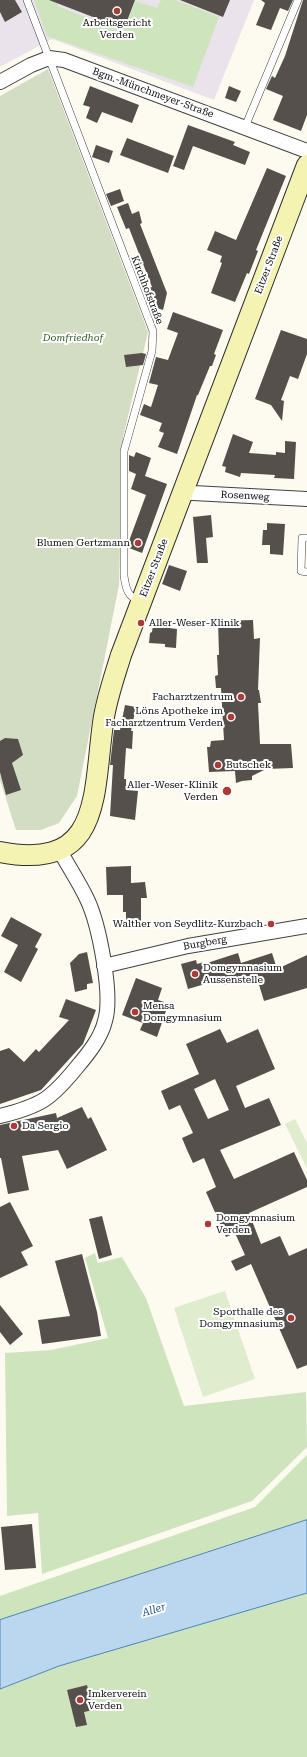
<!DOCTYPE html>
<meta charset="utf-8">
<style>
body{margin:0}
canvas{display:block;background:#fdfbf0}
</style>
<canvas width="307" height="1757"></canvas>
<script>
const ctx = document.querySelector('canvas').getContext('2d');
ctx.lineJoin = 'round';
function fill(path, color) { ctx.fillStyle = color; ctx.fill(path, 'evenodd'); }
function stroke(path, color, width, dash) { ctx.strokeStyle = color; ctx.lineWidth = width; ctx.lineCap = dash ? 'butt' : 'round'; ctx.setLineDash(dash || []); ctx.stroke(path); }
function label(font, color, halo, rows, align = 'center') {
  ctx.font = font + ' "Roboto Serif",serif'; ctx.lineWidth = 4; ctx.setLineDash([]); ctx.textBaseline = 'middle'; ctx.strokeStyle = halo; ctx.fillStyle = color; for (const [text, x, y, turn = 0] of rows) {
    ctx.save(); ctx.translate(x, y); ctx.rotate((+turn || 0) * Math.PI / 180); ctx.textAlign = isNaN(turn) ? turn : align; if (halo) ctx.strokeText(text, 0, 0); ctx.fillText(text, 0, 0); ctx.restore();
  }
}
const industrial = new Path2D(`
 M0 0H254L214 100 52 39 0 67Z`);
const green = new Path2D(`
 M34 0H59L57 6 124 32 135 1 157 8 161 0H175L219 17 193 87 47 36Z
 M95 1253 98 1263 122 1257 146 1298 184 1406 306 1392 307 1447 252 1501 42 1574 38 1513 7 1516 5 1353 51 1350 108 1338 85 1258Z
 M307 1455V1757H0V1596L255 1507Z`);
const cemetery = new Path2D(`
 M48 69 148 332 123 437 119 585 77 796 59 823 41 830H16L0 780V96Z`);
const pitch = new Path2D(`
 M295 1119 307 1143V1169L285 1124Z
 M225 1291 255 1379 203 1397 174 1308Z`);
const water = new Path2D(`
 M307 1520V1593L59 1666 0 1689V1620Z`);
const building = new Path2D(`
 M0 0H15L22 12 5 22 0 12Z
 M49 0H135L124 29Z
 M180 0H230L223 17Z
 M261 0H293L288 11 280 8 271 30 256 25 265 3Z
 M303 0H307V115L301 131 273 120 283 96 266 89 272 76 275 78 285 56Z
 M90 86 139 105 132 123 102 112 97 123 86 118 90 107 83 105Z
 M229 86 241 91 236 102 225 98Z
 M188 125 235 142 233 145 250 152 245 165 193 146 184 170 173 166Z
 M127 138 174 156 168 173 120 155Z
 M96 145 113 151 109 163 92 157Z
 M267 168 286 176 256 250 258 251 249 274 247 273 235 302 211 293 222 263 220 262 222 256 207 250 215 231 236 240Z
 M120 189 124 201 111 206 106 194Z
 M128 203 132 214 139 211 142 223 140 224 167 293 163 310 157 308 151 310 143 290 152 287 129 228 126 229 117 207Z
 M173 312 223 330 214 354 216 355 212 366H210L198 395H197L177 454 158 447 164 433 159 431 162 423 140 415 144 404 151 407 158 385 149 383 156 357 168 360 178 333 167 329Z
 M281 330 307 339V354L298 379 290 376 281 400 284 401 282 421 271 405 255 399Z
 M142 353 146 354 143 365 126 367 124 355Z
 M233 434 253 442 249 453 276 455V452L285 453V441L296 442 294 479 274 478 275 475 241 473 240 477 225 472 226 467 222 466Z
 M136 452 151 458 145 476 167 484 142 553 129 548V541L146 495 131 489 136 474 129 471V455L134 457Z
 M211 515 213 537 206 538 208 563H197L193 517Z
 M267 523 285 524 283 555 270 554V545H262L263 530H267Z
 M169 565 187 571 180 591 162 584Z
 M253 620 254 639 260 638 258 690H259L261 703H258L260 744H291L293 768 266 769 252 776V780L242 781 236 783 235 771 209 772 207 747H210L211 741 224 740 221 688H216L215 676 218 675 217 655H219L218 621Z
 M153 625 169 626V628L177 629 176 648 165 647V644L149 643 150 633 152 632Z
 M125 705 136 707 131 731H133L132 749 126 748 124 779H126V790L138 791 135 820 110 816 113 765H110L114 730H120Z
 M5 738 18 739 23 755 12 763 21 790 6 795 0 772V741Z
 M131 866V883L145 882 147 898H141V922H126V912H123V895H107L106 867Z
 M11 917 42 934 35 947 38 949 21 982 4 972 18 945 1 936Z
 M87 952 93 983 87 984V989L75 992 70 963 79 954Z
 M238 953 241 963 272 953 277 969 307 955V988L264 1001 256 975 224 985 222 979 188 989 181 964 196 960 197 964 204 962V964Z
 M136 978 162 988 158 1000 164 1002 162 1006 167 1008 157 1037 140 1030 143 1023 122 1015Z
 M66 999 96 1010 83 1044 41 1090 0 1104V1051L9 1048 24 1062 36 1049 39 1052 69 1020 59 1017Z
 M220 1029 227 1043 258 1029 275 1069 236 1086 245 1108 269 1098 281 1125 220 1150 234 1179 294 1152 307 1180V1187L249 1213 261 1244 280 1236 289 1256 307 1248V1365L297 1369 251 1264 236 1271 231 1261 245 1255 235 1233 226 1237 206 1192 216 1187 204 1158 193 1163 187 1150 182 1138 193 1133 180 1105 169 1110 161 1091 199 1074 186 1044ZM215 1079 229 1110 208 1119 194 1089Z
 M82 1107 88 1119 91 1117 107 1150 67 1169 58 1150 22 1156 29 1190 8 1194 1 1158H0V1125L56 1113 57 1118Z
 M10 1202 33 1246 21 1252 28 1265 0 1278V1207Z
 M102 1216 112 1255 99 1259 89 1219Z
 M82 1254 97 1312 101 1336 42 1344 38 1320 70 1316 55 1261Z
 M0 1305 23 1334 10 1345 0 1332Z
 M32 1524 36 1568 5 1570 1 1527Z
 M87 1685 93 1710 84 1712 87 1725 76 1727 67 1690Z`);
const service = new Path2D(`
 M27 0 153 331 152 351 124 451V576C126 590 128 597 141 602
 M245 127 298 0
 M307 538H302L301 571 307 572`);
const minor = new Path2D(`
 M0 82 31 65 49 58 64 60 307 151
 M183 490 193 493 307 499
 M104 966 188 946 307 926
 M0 1116C41 1106 51 1099 77 1067 88 1054 101 1038 105 1021 113 995 99 924 87 899 79 882 68 866 59 849`);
const secondary = new Path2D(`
 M0 852C102 872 93 795 103 723 106 700 114 678 121 655L307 165`);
const markers = [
 [117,11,4,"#ad3a36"],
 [138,543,4,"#ad3a36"],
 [141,623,4,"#ad3a36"],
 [241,697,4,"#ad3a36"],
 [231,717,4,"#ad3a36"],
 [218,765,4,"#ad3a36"],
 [227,791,5,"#ad3a36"],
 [271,924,4,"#ad3a36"],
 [195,974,4,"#ad3a36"],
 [135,1012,4,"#ad3a36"],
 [14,1126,4,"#ad3a36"],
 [208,1224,4,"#ad3a36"],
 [291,1318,4,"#ad3a36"],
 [80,1700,4,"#ad3a36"]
];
const poiNames = [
 ["Arbeitsgericht",117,23,"center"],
 ["Verden",117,35,"center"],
 ["Blumen Gertzmann",130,543,"right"],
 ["Aller-Weser-Klinik",149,623],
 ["Facharztzentrum",233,697,"right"],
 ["Löns Apotheke im",223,711,"right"],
 ["Facharztzentrum Verden",223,723,"right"],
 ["Butschek",226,765],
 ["Aller-Weser-Klinik",218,785,"right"],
 ["Verden",218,797,"right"],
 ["Walther von Seydlitz-Kurzbach",263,924,"right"],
 ["Domgymnasium",203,968],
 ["Aussenstelle",203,980],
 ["Mensa",143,1006],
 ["Domgymnasium",143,1018],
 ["Da Sergio",22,1126],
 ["Domgymnasium",216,1218],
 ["Verden",216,1230],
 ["Sporthalle des",283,1312,"right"],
 ["Domgymnasiums",283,1324,"right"],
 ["Imkerverein",88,1694],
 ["Verden",88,1706]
];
const streetNames = [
 ["Bgm.-Münchmeyer-Straße",153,93,20],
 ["Eitzer Straße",269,265,-69],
 ["Kirchhofstraße",147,290,69],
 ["Rosenweg",245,496,3],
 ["Eitzer Straße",154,568,-69],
 ["Burgberg",205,943,-10]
];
const parkNames = [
 ["Domfriedhof",73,338]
];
const waterNames = [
 ["Aller",154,1610,-16]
];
fill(industrial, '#ebe3eb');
fill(green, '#cee4bd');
fill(cemetery, '#d2ddc3');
fill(pitch, '#dfecce');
fill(water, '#bad7ef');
stroke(water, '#4a86bd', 1);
fill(building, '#55504b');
stroke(service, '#404040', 8);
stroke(minor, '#404040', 16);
stroke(secondary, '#2f2f2f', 22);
stroke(service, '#fff', 7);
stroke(minor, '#fff', 14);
stroke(secondary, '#f5f3b2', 20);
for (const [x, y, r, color] of markers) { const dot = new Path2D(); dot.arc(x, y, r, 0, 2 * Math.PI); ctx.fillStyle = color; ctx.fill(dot); stroke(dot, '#fff', 1.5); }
label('10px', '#0d0d0d', '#fff', poiNames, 'left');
label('10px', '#0d0d0d', '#fff', streetNames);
label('italic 10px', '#2d5d25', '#fff', parkNames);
label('italic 11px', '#265990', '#fff', waterNames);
</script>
